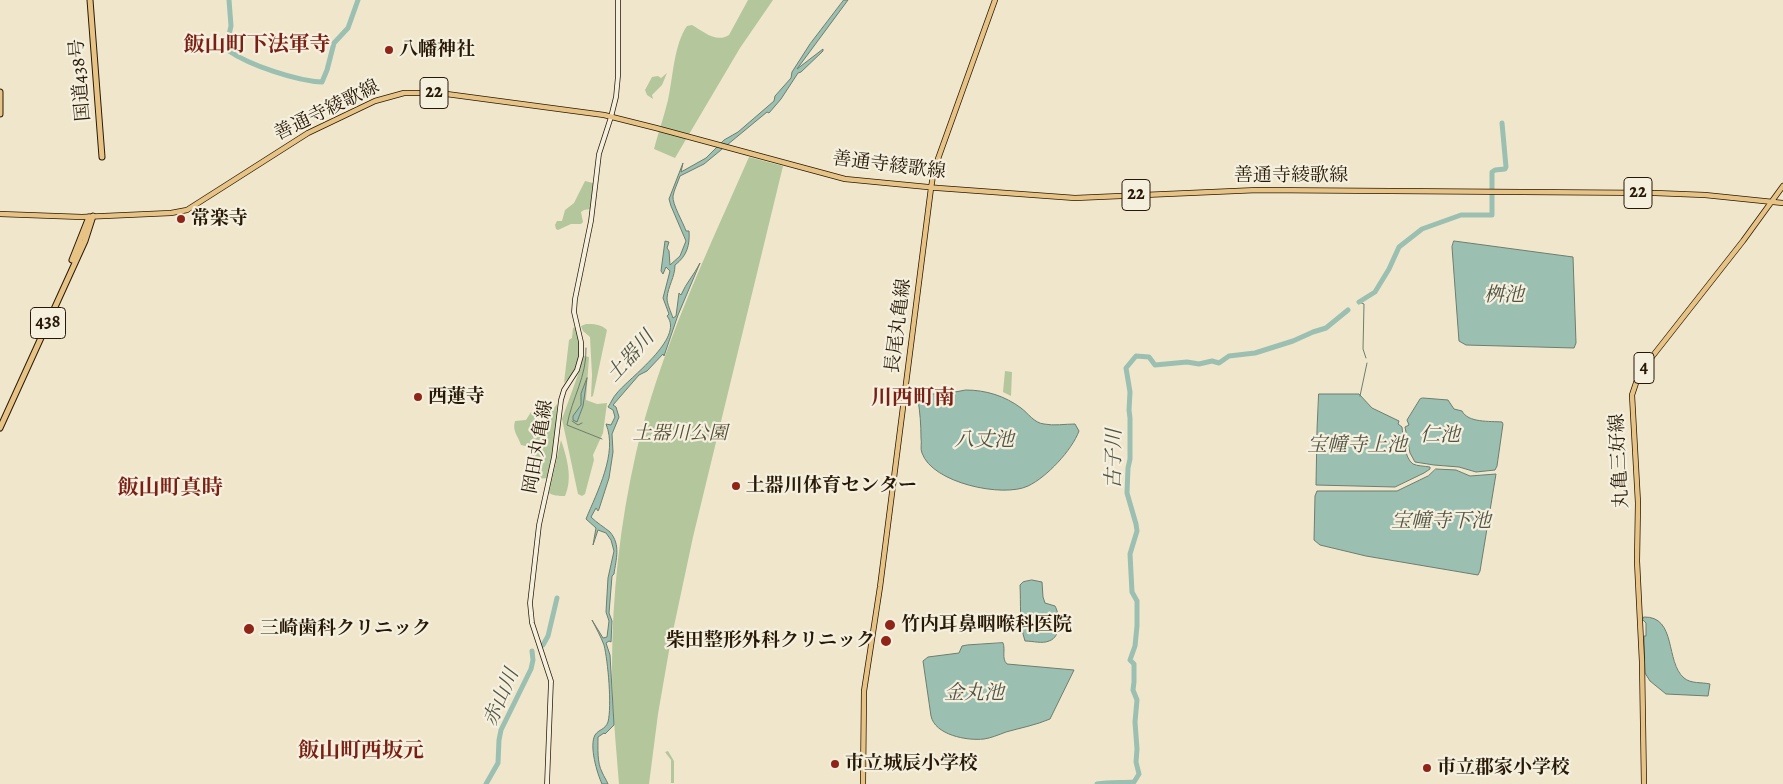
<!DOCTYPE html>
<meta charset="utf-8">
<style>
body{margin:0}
canvas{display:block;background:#f0e6cc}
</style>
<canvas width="1783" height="784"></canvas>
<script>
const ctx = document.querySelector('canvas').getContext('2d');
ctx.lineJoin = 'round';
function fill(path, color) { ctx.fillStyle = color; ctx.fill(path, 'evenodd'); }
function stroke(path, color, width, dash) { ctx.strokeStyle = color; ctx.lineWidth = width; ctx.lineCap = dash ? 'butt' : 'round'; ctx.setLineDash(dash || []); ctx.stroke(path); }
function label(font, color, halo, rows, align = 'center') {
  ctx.font = font + ' Alegreya,"Noto Serif JP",serif'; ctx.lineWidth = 4.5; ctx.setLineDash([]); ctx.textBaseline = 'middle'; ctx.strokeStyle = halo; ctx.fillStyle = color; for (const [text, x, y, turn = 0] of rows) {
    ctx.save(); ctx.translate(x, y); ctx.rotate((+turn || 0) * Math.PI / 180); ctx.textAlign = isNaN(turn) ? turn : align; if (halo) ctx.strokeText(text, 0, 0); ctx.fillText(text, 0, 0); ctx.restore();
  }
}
const green = new Path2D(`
 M748 0H773L740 48 675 158 654 149C658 133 664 117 668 100 673 78 674 44 687 26L692 25C704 32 716 43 729 35Z
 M667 73 662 85 652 95 653 99 647 95 645 90 652 77 658 76 661 78Z
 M749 157 783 166 693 537 670 645 658 714 649 784H619C616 745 612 706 612 667 612 596 620 523 636 453 660 350 707 253 749 157Z
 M585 181 593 183 590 209 584 210 581 212 583 222 581 224H571L558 230 556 229 555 225 557 221H562L565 210 574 203Z
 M586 324C593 324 601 324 607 330L593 396 591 397 592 375 590 337 583 331 581 326Z
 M575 327C584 347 581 369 564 383L569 340 572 338 573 328Z
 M583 356 589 357 586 400 597 404 607 403 603 433 593 455 594 460 585 494 582 496 578 494 562 419 580 369Z
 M1005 371 1012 372 1011 396 1003 392Z
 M557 404 556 437 547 478 538 479 534 472 530 459 528 458 530 447 521 445C518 436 512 431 515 421L526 420 531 412H535L537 432Z
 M561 440C567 458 573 478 565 496 559 496 554 496 549 493Z
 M668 751 674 761V783H671V760L665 752Z`);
const water = new Path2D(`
 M844 0H848L797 69 823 49V51L801 72 798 73 781 99 769 113 767 112 704 164 680 176C678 182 674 190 673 196 672 204 683 222 686 231H689C690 245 687 256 675 265 675 277 668 286 667 298 667 304 671 312 673 318L676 316 679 293 681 295C686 283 694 275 700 263L678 315 664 356 663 354 647 371 639 375 613 405 616 407 619 417 612 434 613 452 609 478 599 509 598 511 596 508 591 517C597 523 604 527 610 532 621 545 616 559 614 574L612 576 609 613 612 621 611 642 609 641 606 643 610 655 614 725 605 734 604 733 598 737C598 748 597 763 602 772 604 777 606 779 608 784H602C597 773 589 746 595 735 599 729 605 730 608 722 612 706 608 661 604 645 601 637 596 628 592 620L603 638 607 637 609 621 606 612 608 578 614 551 611 540 606 533 598 530 593 545 596 528 586 519C597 492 618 453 606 424L611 425 615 417 613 410 608 407C611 403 613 397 617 393 629 378 685 338 667 316L669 314 663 298 670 271 666 267 663 274 661 271 665 241 669 242 667 248 669 251 670 265 680 256 686 241 671 206 669 199 683 163 681 172 706 158 724 140 738 132 774 101 775 96 791 78 792 72 810 44Z
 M1454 241 1573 257 1576 343 1574 348 1466 345 1459 341 1452 247Z
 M587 378 583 406 577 422 573 420V416L581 405V394Z
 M966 390C986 390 1005 396 1021 408 1028 413 1034 423 1044 424 1054 426 1065 424 1075 424L1079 431C1072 450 1047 477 1028 486 1003 498 932 483 922 453 920 449 922 443 921 438 921 425 920 412 918 400L922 396 928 394H944Z
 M1319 394H1359L1372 408 1399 421 1398 424 1402 427C1403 436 1404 458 1413 464 1417 466 1424 466 1430 467V469L1424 473 1395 487 1316 485 1317 430Z
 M1423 398 1448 400 1454 409 1462 411C1468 423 1490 421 1502 422L1503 424 1497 466 1495 470 1476 472 1459 467 1434 465 1415 462 1410 453 1405 427 1409 425 1407 420 1420 399Z
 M1436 469 1456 470 1470 476 1496 474 1480 571 1478 575 1366 556 1320 545 1314 540 1315 496 1317 491H1397L1428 476Z
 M1032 580 1042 582 1043 597 1045 603 1055 606C1060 615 1062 637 1049 641 1042 644 1033 641 1025 641 1019 623 1021 604 1020 585L1023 582Z
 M1644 617C1677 616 1665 662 1684 678 1691 684 1702 682 1710 684L1708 696 1666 694 1650 681 1645 673 1644 636H1646V623L1643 620Z
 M1003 643C1006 650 1001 658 1007 664L1074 670 1050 719C1036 725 1020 728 1006 732 998 735 991 738 984 739 967 741 935 735 931 716L923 661 928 657 959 653 962 646 967 645Z`);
const stream = new Path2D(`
 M1359 302 1364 304 1363 349 1366 358
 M586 348C587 376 572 398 567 425L602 439
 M1360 396 1367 363
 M572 421 578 425 582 423`);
const river = new Path2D(`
 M229 0 231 26 227 43 229 51C249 65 297 81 322 82L327 70 334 43 348 28 358 0
 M1359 302 1375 292 1389 269 1399 247 1422 229 1461 215H1492V172L1495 170 1505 169 1506 167 1502 123
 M543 645 548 636 557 598
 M486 784 498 763 499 740 501 730 531 669 533 660 532 651
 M1097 784C1109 782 1122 783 1134 782L1139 774 1136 762 1137 749 1135 722 1137 700 1133 690 1134 682V664L1130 660 1135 646 1137 626V601L1132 592 1130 554 1137 531 1136 524 1127 493 1128 468 1130 459V418L1129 410 1130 392 1126 368 1136 356 1149 357 1155 365 1187 362 1199 364 1212 361 1219 363 1229 356 1255 353 1293 341 1313 332 1326 328 1348 310`);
const secondary = new Path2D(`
 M547 784 551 681 532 623 530 603 539 525 554 457 561 400 564 390 577 370 581 356V342L574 312 575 299 591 221 599 154 611 117 616 97 618 76V0`);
const primary = new Path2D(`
 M0 214 82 217 171 213 187 210 308 133 375 101 404 93H439L604 115 656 128 845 179 938 188 1075 198 1258 190 1655 193 1705 195 1783 203
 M863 784 864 691 880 587 931 188 934 170 995 0
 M1644 784 1642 662 1637 561 1638 503 1632 395 1637 380 1644 367 1743 241 1783 186`);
const highway = new Path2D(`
 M90 0 102 157
 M0 92V114
 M72 260 89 217
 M0 428 85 241 93 216`);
const markers = [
 [389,50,5,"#8f2418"],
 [181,219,5,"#8f2418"],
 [418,397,5,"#8f2418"],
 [736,486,5,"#8f2418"],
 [890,625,6,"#8f2418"],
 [249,629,6,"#8f2418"],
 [886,641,6,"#8f2418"],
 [835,764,5,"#8f2418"],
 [1427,768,5,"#8f2418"]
];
const shields = [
 [434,93,28],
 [1638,193,28],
 [1136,195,28],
 [48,323,35],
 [1644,368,20]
];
const shieldNames = [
 ["22",434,93],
 ["22",1638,193],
 ["22",1136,195],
 ["438",48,323],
 ["4",1644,368]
];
const poiNames = [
 ["八幡神社",399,50],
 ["常楽寺",191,219],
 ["西蓮寺",428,397],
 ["土器川体育センター",746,486],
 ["竹内耳鼻咽喉科医院",901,625],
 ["三崎歯科クリニック",260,629],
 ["柴田整形外科クリニック",875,641,"right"],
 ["市立城辰小学校",845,764],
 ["市立郡家小学校",1437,768]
];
const streetNames = [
 ["国道438号",81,80,-95],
 ["善通寺綾歌線",327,111,-26],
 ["善通寺綾歌線",889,166,7],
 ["善通寺綾歌線",1291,176],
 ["長尾丸亀線",899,326,-83],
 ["岡田丸亀線",539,447,-80],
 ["丸亀三好線",1620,461,-93]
];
const parkNames = [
 ["土器川公園",680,434]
];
const waterNames = [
 ["桝池",1504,296],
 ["土器川",631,357,-48],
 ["仁池",1440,436],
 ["八丈池",984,441],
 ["宝幢寺上池",1357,446],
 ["古子川",1115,459,-89],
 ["宝幢寺下池",1441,522],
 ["金丸池",974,694],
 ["赤山川",502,698,-67]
];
const quarterNames = [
 ["飯山町下法軍寺",257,46],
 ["川西町南",913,399],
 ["飯山町真時",170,489],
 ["飯山町西坂元",361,752]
];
fill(green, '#b4c69c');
fill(water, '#9bc0b2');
stroke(water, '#6d7d6e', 1);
stroke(stream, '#6d7d6e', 1);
stroke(river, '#9bc0b2', 5);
stroke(secondary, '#281907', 5.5);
stroke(primary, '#281907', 6);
stroke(highway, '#281907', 7);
stroke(secondary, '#f5efde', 4);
stroke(primary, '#e8c386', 4.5);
stroke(highway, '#e8c386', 5);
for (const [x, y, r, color] of markers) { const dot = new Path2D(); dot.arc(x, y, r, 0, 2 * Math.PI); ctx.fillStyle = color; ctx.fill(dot); stroke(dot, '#f5efde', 2); }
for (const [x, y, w] of shields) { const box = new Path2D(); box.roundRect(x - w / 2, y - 15.5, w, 31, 4); ctx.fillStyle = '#f5efde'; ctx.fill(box); stroke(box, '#281907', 1); }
label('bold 18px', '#281907', null, shieldNames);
label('bold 19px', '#281907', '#f5efde', poiNames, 'left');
label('19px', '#281907', '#f5efde', streetNames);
label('italic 19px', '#524d34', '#f5efde', parkNames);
label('italic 20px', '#505343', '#f5efde', waterNames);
label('bold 21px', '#7a1f14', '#f5efde', quarterNames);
</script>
